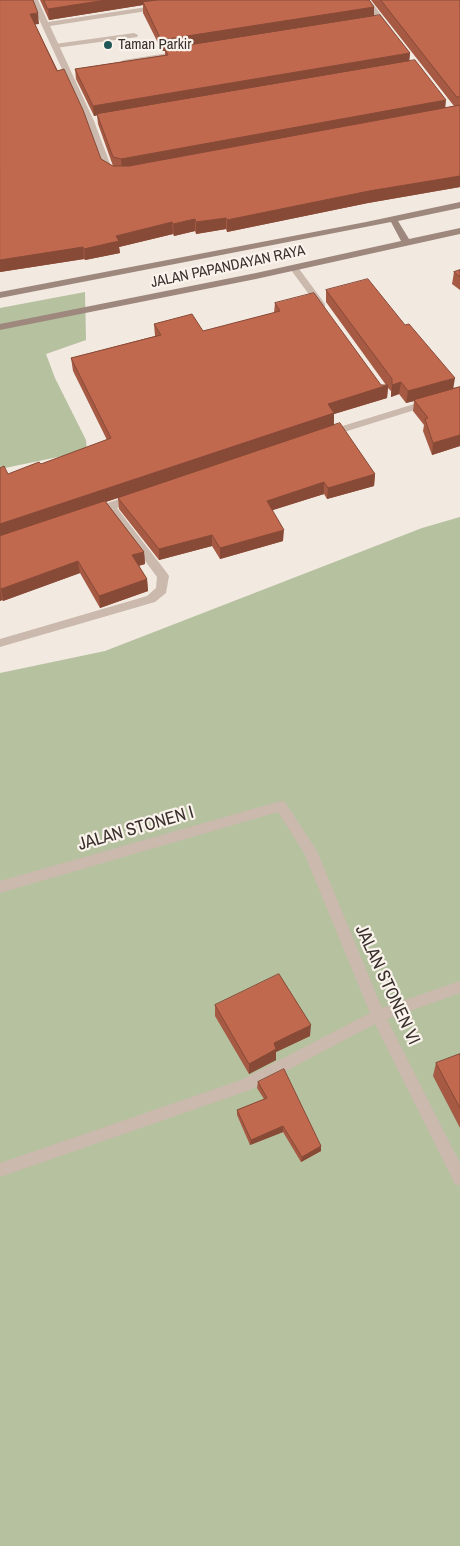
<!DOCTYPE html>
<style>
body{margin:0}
canvas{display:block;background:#f2e9e0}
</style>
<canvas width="460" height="1546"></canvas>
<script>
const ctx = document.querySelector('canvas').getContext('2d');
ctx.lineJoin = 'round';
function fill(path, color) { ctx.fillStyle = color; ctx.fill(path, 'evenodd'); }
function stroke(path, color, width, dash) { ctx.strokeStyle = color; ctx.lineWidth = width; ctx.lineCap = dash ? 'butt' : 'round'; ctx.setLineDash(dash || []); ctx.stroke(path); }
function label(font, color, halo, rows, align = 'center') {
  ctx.font = font + ' "Archivo Narrow",sans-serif'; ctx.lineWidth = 4.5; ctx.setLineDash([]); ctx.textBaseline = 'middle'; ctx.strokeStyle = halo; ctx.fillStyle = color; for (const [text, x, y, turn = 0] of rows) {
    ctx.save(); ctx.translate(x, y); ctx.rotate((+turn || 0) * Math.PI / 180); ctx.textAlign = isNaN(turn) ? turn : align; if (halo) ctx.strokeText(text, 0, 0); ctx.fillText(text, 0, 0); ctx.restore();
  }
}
const green = new Path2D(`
 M85 292 86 340 46 354 55 378 86 440 87 451 0 469V308Z
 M460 517V1546H0V673L105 651 422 528Z`);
const service = new Path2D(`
 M134 33 138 35 137 37 55 48 51 46 55 44Z`);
const minor = new Path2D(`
 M30 0H38L48 22 160 5 164 7 160 9 50 26 94 121 112 169 117 173 116 175H110L104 170 86 121Z
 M362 0H370L391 28 390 30H384Z
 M181 51H184V55L124 64 120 62 124 60Z
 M294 265 297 266 325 304V308H319L291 270V266Z
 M460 390V396L331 436H323L322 434 323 432Z
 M133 494 138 498 137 501 117 508 167 573 169 576 166 593 155 602 0 647V639L147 596 156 588 157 577 108 511 95 516 90 512 91 509Z
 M281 801 285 802 317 851 382 1008 460 981V993L387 1019 460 1163V1186L455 1184 375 1024 250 1090 0 1177V1163L241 1080 370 1013 304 853 278 812 0 893V881Z`);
const secondary = new Path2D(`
 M460 202V208L398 221 409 239 460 228V234L256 279 0 330V324L256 273 401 241 391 222 0 298V292L366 222Z`);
const wall = new Path2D(`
 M0 0 39 24H35L101 159 113 166 98 124 97 115 94 116 76 79 75 69 165 55V51H162L143 13V5L49 20 40 0H369L374 7V16L410 53 409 61 445 108 454 106 371 0H460V187L368 203 227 232 226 229 196 234 195 231 174 236 173 234 119 247 120 253 85 260 84 259 0 272Z
 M460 270V290L452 284 454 272Z
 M326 290 454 388 460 387V446L432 455 423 431 424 425 413 411 414 401 406 403 399 394 391 397V391L388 388 387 398 334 414V425L375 474 374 486 327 499 324 494 272 510 283 541 220 559 212 546 159 560 119 509 118 498 106 502 144 552 145 564 139 566 147 579 148 591 100 608 80 573 3 601 2 600 0 601V468L8 474 41 464 107 440 73 371 71 358 155 336 154 324 203 331 274 313 275 303 381 385H386L326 302Z
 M215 1005 310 1036 276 1052V1060L249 1074 215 1016Z
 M460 1054V1128L433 1076 436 1063Z
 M258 1082 321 1146V1151L301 1162 283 1132 250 1145 237 1115V1110L264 1099 257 1088Z`);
const shadedWall = new Path2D(`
 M106 0H178L143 2V5L49 20 48 9Z
 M374 7V18L165 49V51H162L161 40Z
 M38 13 39 24 31 25 30 14Z
 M410 53 409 63 94 116 93 106Z
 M446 100 445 111 122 170 121 159Z
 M460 176V187L368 203 227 232V220L369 191Z
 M226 218V229L196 234V222Z
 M195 219V231L174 236 173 224Z
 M172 222 173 234 119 247 120 253 85 260 84 249 116 236Z
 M83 247 84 259 0 272V260Z
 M455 378 453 390 414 400V401L406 403 408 391Z
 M401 382 399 394 391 397 392 385Z
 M388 385 387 398 334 414V426L0 537V524L328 404Z
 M460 435V446L432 455 433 443Z
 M375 474 374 486 327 499 328 488Z
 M324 482V494L267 512V501Z
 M284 530 283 541 220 559V548Z
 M212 535V546L159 560V549Z
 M144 552 145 564 133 567 132 555Z
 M78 561 80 573 3 601 1 589Z
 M147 579 148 591 100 608 99 596Z
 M0 588 2 600 0 601Z
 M311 1025 310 1036 276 1052V1060L249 1074V1064L274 1043Z
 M283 1126V1132L250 1145 251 1140Z
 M321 1146V1151L301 1162 302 1157Z`);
const building = new Path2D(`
 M0 0H33L38 13 30 14 57 71 64 69 83 110 101 159 113 166H129L460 105V176L369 191 227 220 226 218 196 222 195 219 173 224 172 222 116 236 119 241 84 249 83 247 0 260Z
 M44 0H106L48 9Z
 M158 0H369L374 7 161 40 143 2Z
 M381 0H460V97H457Z
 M380 15 410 53 93 106 75 69 168 55 165 49Z
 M415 60 446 100 121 159 113 157 97 114Z
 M460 270V277L454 272Z
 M368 279 405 325 409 324 455 378 408 391 401 382 392 385V379L326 290Z
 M314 293 381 385H388L328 404 334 413 0 524V468L4 466 8 474 39 462 41 464 111 438 71 358 161 335 154 324 192 314 203 331 280 311 275 303Z
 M460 387V435L433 443 425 419 428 418 414 400Z
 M340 423 375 474 328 488 324 482 267 501 284 530 220 548 212 535 159 549 118 498Z
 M105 501 144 552 132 555 147 579 99 596 78 561 1 589 0 588V536Z
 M279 974 311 1025 274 1043 276 1049 249 1064 215 1005Z
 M460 1054V1108L436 1063Z
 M284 1069 321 1146 302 1157 283 1126 251 1140 237 1110 267 1098 258 1082Z`);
const markers = [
 [108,45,5,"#215659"]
];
const farPoinames = [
 ["Taman Parkir",118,45]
];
const farStreetnames = [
 ["JALAN PAPANDAYAN RAYA",228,267,-12]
];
const streetNames = [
 ["JALAN STONEN I",136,829,-16],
 ["JALAN STONEN VI",387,985,65]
];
fill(green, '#b6c1a0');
fill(service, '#cab9ac');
fill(minor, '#cab9ac');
fill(secondary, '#9e887d');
fill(wall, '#a65a44');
fill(shadedWall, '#874a37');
fill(building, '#c1694f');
stroke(building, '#874a37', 1);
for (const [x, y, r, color] of markers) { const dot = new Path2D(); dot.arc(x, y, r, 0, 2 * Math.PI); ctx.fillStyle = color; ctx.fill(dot); stroke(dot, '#faf3ec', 2); }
label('15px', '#382f2b', '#faf3ec', farPoinames, 'left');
label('15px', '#382f2b', '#faf3ec', farStreetnames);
label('18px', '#382f2b', '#faf3ec', streetNames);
</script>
